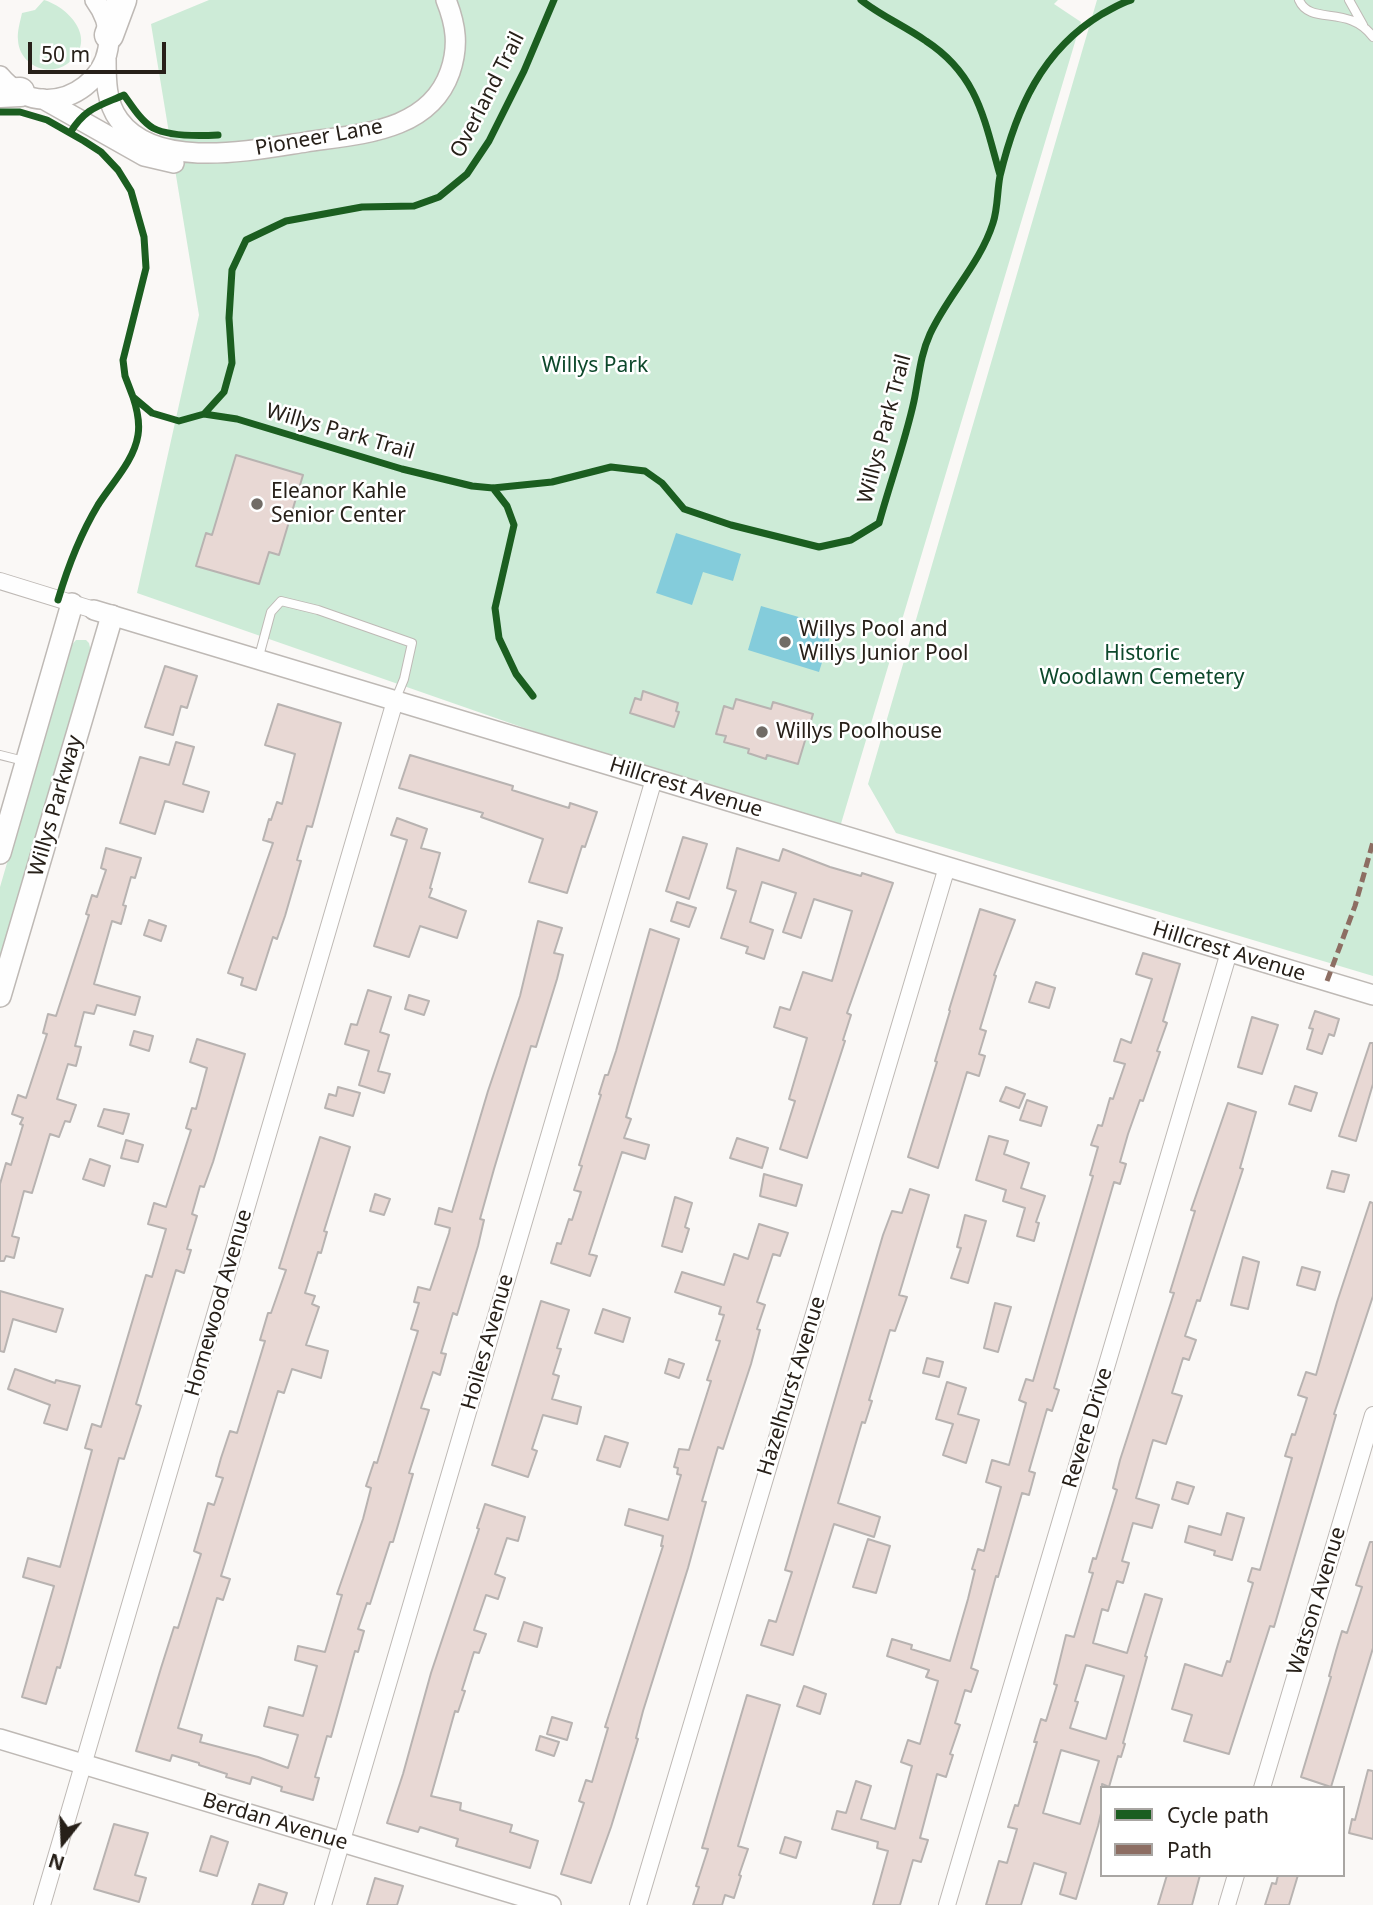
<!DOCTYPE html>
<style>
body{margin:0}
#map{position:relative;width:1373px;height:1905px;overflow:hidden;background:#faf8f6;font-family:"Noto Sans",sans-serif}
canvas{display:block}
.legend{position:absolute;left:1100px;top:1786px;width:245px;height:91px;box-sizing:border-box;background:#fff;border:2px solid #a9a6a3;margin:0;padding:9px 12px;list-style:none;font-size:21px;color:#272019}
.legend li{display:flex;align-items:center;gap:14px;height:35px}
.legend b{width:35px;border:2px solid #a9a6a3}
.north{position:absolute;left:28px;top:1807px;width:70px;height:70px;-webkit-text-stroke:5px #fff;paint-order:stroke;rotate:198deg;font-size:19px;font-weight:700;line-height:28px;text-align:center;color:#272019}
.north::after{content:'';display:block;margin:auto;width:24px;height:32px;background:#272019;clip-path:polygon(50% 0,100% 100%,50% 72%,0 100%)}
.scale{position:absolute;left:28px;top:42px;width:138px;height:32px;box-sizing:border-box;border:4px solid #272019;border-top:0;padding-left:9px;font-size:21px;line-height:24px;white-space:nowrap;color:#272019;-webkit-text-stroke:5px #fff;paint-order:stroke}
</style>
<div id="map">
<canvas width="1373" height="1905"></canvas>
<ul class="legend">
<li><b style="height:9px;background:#1b5e20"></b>Cycle path</li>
<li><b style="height:9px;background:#8d6e63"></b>Path</li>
</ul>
<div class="north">N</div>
<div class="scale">50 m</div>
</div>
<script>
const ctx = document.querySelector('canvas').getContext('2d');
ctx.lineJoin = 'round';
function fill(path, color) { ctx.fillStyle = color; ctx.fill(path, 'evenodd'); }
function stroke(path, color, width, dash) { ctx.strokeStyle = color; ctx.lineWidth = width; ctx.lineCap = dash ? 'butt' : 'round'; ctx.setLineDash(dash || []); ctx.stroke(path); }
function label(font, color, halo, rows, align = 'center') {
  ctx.font = font + ' "Noto Sans",sans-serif'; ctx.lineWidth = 5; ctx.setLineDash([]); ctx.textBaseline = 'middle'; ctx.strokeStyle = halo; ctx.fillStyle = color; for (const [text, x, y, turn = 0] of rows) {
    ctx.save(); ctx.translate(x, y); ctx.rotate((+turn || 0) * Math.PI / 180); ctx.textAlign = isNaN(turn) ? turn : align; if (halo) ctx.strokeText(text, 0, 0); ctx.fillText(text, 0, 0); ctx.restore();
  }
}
const green = new Path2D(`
 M44 0C71 8 99 42 67 64 47 78 19 64 18 40 17 32 20 22 22 13L35 10Z
 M209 0H1058L1054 4 1081 22 837 837 137 593 199 315 151 24Z
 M1097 0H1373V976L896 833 868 784Z
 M76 640H86L89 643 91 652 0 963V887L70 647Z`);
const water = new Path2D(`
 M676 533 741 554 733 581 703 572 692 605 656 593Z
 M761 606 833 627 819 672 748 650Z`);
const building = new Path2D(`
 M236 455 303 475 279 555 269 552 259 584 196 566 206 533 212 535Z
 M165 666 197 676 187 708 181 706 173 735 145 727Z
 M643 691 678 703 676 711 679 712 674 727 630 713 635 698 641 700Z
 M736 699 771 709 773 702 813 714 798 764 767 755 766 759 748 753 749 749 724 742 726 736 716 734 724 706 733 709Z
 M278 704 341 723 312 827 307 826 297 860 301 861 285 916 277 939 273 937 256 990 241 985 243 978 228 973 273 843 263 840 269 819 271 820 277 802 282 804 295 754 265 745Z
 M176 742 194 747 183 784 209 792 203 812 165 801 155 834 120 823 140 757 169 765Z
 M410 755 513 786 512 790 569 808 570 803 597 812 585 847 582 846 567 893 529 882 543 839 481 817 483 813 399 788Z
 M397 818 427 829 421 848 440 853 430 888 432 889 429 897 466 911 457 938 420 926 409 957 374 946 407 840 391 835Z
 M683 837 707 844 689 899 666 891Z
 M106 848 141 858 135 878 131 877 123 905 126 906 121 924 112 921 94 984 140 997 135 1015 97 1005 94 1014 84 1012 75 1046 81 1047 76 1066 68 1064 57 1099 76 1105 70 1122 65 1121 59 1137 50 1134 32 1193 24 1191 12 1236 19 1238 14 1258 6 1256 4 1261H0V1184L6 1163 11 1165 23 1125 20 1124 23 1118 12 1114 18 1095 26 1098 47 1034 43 1033 48 1014 56 1016 89 915 86 914 92 895 97 897 106 870 101 868Z
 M737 848 779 861 783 849 830 867 861 876 862 873 893 883 847 1013 851 1015 843 1040 845 1041 807 1158 780 1149 795 1101 789 1099 807 1038 774 1027 780 1007 790 1010 803 972 832 981 852 911 814 899 801 938 783 932 796 893 762 882 750 922 773 930 764 959 746 953 748 947 721 938 736 891 727 888Z
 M677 902 696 908 689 927 671 921Z
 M980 909 1015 920 994 975 996 976 980 1029 986 1031 979 1054 985 1056 979 1076 967 1072 938 1168 908 1157 937 1062 935 1061 950 1011 949 1010Z
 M149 920 166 926 161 941 144 935Z
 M538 921 562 928 554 953 563 955 557 979 536 1047 531 1046 494 1169 480 1219 484 1220 478 1246 457 1315 453 1313 441 1353 446 1354 440 1375 433 1372 421 1408 429 1410 409 1473 413 1474 393 1542H390L370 1604 367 1603 358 1629 364 1631 358 1652 355 1651 331 1737 327 1736 315 1777 319 1778 313 1800 281 1791 282 1787 252 1777 250 1784 226 1777 227 1774 199 1765V1763L172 1755 170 1761 136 1751 161 1668 174 1627 178 1628 201 1554 194 1551 208 1503 214 1505 223 1478 216 1476 221 1458 230 1431 237 1433 265 1341 260 1340 268 1313H271L286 1270 279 1268 320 1137 350 1147 324 1231 327 1232 321 1253 318 1252 305 1293 315 1296 312 1304 319 1307 306 1345 328 1351 321 1378 292 1369 284 1393 278 1391 221 1576 230 1579 223 1600 217 1598 178 1728 202 1735 200 1742 258 1757 288 1768 298 1735 264 1726 269 1707 303 1716 317 1666 295 1660 298 1646 325 1652 342 1595 337 1594 363 1519 371 1488 366 1486 374 1462 377 1463 418 1331 411 1329 419 1303 414 1302 418 1287 430 1290 449 1233 450 1228 435 1224 439 1208 452 1212 488 1091 520 996Z
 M650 929 679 939 626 1117 631 1119 624 1138 649 1145 645 1159 622 1152 589 1254 597 1256 590 1276 551 1263 557 1243 561 1244 569 1219 572 1220 581 1192 574 1190 582 1166 579 1165 601 1095 599 1094 605 1075H608L616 1051Z
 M1143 953 1180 964 1163 1021 1167 1023 1157 1051 1160 1052 1143 1101 1140 1100 1128 1134 1120 1162 1126 1164 1120 1184 1114 1182 1054 1388 1059 1390 1052 1411 1047 1409 1029 1471 1035 1473 1029 1495 1022 1493 998 1577 996 1576 971 1668 978 1671 971 1692 965 1690 955 1723 960 1725 950 1754 953 1755 946 1777 937 1774 920 1838 928 1840 921 1862 913 1860 900 1905H873L888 1851 877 1848 878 1842 832 1829 837 1811 846 1813 856 1781 871 1786 861 1819 895 1829 912 1766 901 1762 908 1740 920 1744 938 1681 926 1677 929 1670 887 1656 892 1639 912 1645 911 1649 950 1661 968 1599 975 1570 972 1569 978 1549 984 1551 1001 1487 986 1482 992 1460 1009 1465 1026 1403 1019 1400 1026 1379 1033 1381 1093 1176 1090 1175 1098 1147 1091 1145 1098 1125 1102 1126 1110 1098 1113 1099 1125 1064 1114 1061 1121 1039 1131 1043 1152 979 1136 974Z
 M1036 982 1055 988 1049 1008 1029 1002Z
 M368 990 391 997 380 1032 389 1035 378 1071 390 1074 384 1093 359 1085 369 1051 345 1044 351 1024 357 1025Z
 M409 995 429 1001 424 1015 405 1009Z
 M1315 1011 1339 1019 1334 1036 1329 1034 1322 1054 1307 1049 1313 1029 1309 1028Z
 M1252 1017 1278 1025 1262 1074 1238 1067Z
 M134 1031 153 1036 149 1051 130 1045Z
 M197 1039 245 1054 213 1162 204 1187 200 1186 192 1214 197 1216 187 1249 191 1250 184 1273 176 1270 136 1404 141 1406 124 1459 119 1458 66 1647 60 1668 57 1667 46 1704 22 1697 54 1586 23 1577 28 1558 60 1567 92 1450 85 1448 92 1424 101 1427 146 1275 152 1277 166 1229 148 1224 154 1203 166 1207 191 1130 186 1128 192 1108 196 1109 207 1068 190 1062Z
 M1370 1043H1373V1084L1356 1141 1339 1136Z
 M1295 1086 1317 1093 1311 1111 1289 1104Z
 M338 1087 360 1093 353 1116 325 1108 329 1094 336 1096Z
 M1006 1087 1025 1094 1019 1108 1000 1101Z
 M1027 1100 1047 1107 1041 1126 1020 1120Z
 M1228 1103 1256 1112 1240 1168 1243 1169 1200 1301 1197 1300 1185 1336 1196 1340 1189 1360 1183 1358 1172 1393 1182 1396 1166 1444 1153 1440 1136 1498 1159 1505 1152 1528 1133 1523 1122 1561 1129 1563 1123 1583 1117 1581 1108 1611 1102 1609 1093 1643 1127 1653 1145 1594 1162 1599 1145 1656 1147 1657 1123 1743 1125 1744 1121 1757 1118 1756 1109 1787 1102 1784V1809L1098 1826 1076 1899 1060 1894 1066 1873 1034 1863 1021 1905H986L999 1861 1007 1863 1017 1829 1008 1827 1015 1805 1018 1806 1037 1742H1034L1041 1719 1046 1721 1057 1685 1054 1684 1066 1635 1074 1637 1093 1573 1089 1572 1093 1558 1096 1559 1117 1490 1113 1488 1120 1460 1174 1293 1170 1292 1195 1211 1191 1210ZM1086 1665 1124 1676 1106 1739 1070 1728 1078 1702 1075 1701ZM1061 1750 1099 1761 1080 1824 1043 1813Z
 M104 1109 129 1114 123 1134 98 1126Z
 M989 1136 1008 1141 1004 1154 1029 1163 1021 1188 1045 1196 1036 1222 1039 1223 1034 1241 1017 1236 1025 1208 1003 1201 1006 1190 976 1180Z
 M737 1138 768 1148 762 1168 730 1158Z
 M126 1140 143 1145 138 1162 121 1158Z
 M90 1159 110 1166 104 1186 83 1179Z
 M1332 1171 1349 1175 1344 1192 1327 1188Z
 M764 1174 802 1185 796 1206 760 1196Z
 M910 1189 929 1195 899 1295 907 1297 895 1331 890 1330 869 1400 872 1401 865 1423 862 1422 838 1503 880 1517 874 1537 834 1524 793 1655 761 1645 769 1620 776 1622 792 1572 785 1570 883 1235 892 1211 902 1213Z
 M375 1194 390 1199 384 1215 370 1211Z
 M675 1197 692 1203 685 1227 689 1229 682 1252 662 1246Z
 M1370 1202 1373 1203V1296L1334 1414 1336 1415 1318 1477 1274 1627 1270 1626 1229 1754 1184 1741 1192 1715 1172 1709 1185 1664 1222 1676 1227 1661 1230 1662 1253 1583 1248 1581 1252 1568 1260 1570 1292 1458 1285 1456 1292 1434 1295 1435 1307 1398 1298 1395 1306 1372 1316 1375 1337 1302Z
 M965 1215 986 1221 968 1283 951 1278 961 1248 957 1247Z
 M759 1224 788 1233 780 1256 773 1254 757 1302 765 1305 757 1329 760 1330 751 1364 723 1449 718 1447 702 1501 706 1502 688 1568 643 1711 636 1738 638 1739 611 1827 591 1883 561 1874 584 1803 579 1801 586 1780 592 1782 608 1728 605 1727 663 1546H661L663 1536 625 1525 629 1509 668 1520 681 1475 677 1474 678 1468 674 1467 679 1449 689 1450 711 1381 707 1380 720 1341 716 1340 724 1315 719 1314 721 1307 675 1292 682 1272 724 1285 734 1254 748 1259Z
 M1243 1257 1259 1262 1248 1309 1231 1305Z
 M1302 1267 1320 1272 1315 1290 1297 1285Z
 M0 1291 63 1309 56 1332 13 1319 4 1352 0 1351Z
 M541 1301 569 1310 557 1348 561 1349 553 1374 559 1376 552 1399 581 1407 577 1424 543 1415 532 1449 537 1451 528 1477 492 1465Z
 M995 1303 1011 1307 998 1352 984 1348Z
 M603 1309 630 1318 623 1342 595 1333Z
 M927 1358 943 1362 939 1377 923 1373Z
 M669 1359 684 1364 679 1378 665 1373Z
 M15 1369 55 1383 56 1380 80 1386 67 1430 44 1423 50 1405 8 1389Z
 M947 1382 966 1388 958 1414 979 1420 966 1463 943 1455 953 1424 936 1419Z
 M605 1436 628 1443 620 1467 597 1460Z
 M1177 1482 1194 1487 1188 1504 1172 1499Z
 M485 1504 525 1517 518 1541 507 1538 495 1574 505 1578 498 1599 486 1595 474 1630 486 1634 479 1653 474 1652 462 1690 465 1691 458 1712 455 1711 431 1796 461 1803 460 1810 512 1825 510 1832 538 1841 530 1868 456 1846 458 1839 420 1827 418 1832 387 1823 403 1774 431 1673 479 1529 477 1528Z
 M1227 1513 1244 1518 1232 1560 1214 1555 1215 1551 1185 1542 1189 1526 1221 1535Z
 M868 1539 890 1546 876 1593 853 1587Z
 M1370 1542H1373V1648L1331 1787 1301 1777 1331 1677 1329 1676 1336 1651 1342 1631 1347 1633 1362 1587 1356 1585Z
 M524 1622 542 1628 537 1647 518 1641Z
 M804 1686 826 1694 820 1714 797 1706Z
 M747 1695 780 1705 738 1846 748 1849 739 1875 741 1876 734 1898 725 1895 722 1905H693L699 1887 696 1886 708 1849 702 1848Z
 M552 1717 572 1723 567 1740 547 1734Z
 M540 1736 559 1742 554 1756 536 1750Z
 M1368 1770 1373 1771V1839L1349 1833 1352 1819 1355 1820Z
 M114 1824 148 1833 135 1875 146 1878 139 1902 94 1889Z
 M211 1836 228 1842 217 1876 200 1871Z
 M785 1837 801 1842 796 1858 780 1853Z
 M1167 1875H1200L1192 1905H1158Z
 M1278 1875H1298L1289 1905H1265L1272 1883 1276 1884Z
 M375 1878 403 1886 397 1905H367Z
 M259 1884 287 1893 283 1905H252Z`);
const service = new Path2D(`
 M1299 0C1310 26 1349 4 1373 37
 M1349 0 1363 25
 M258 660 271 612 281 601 318 610 412 643 404 679 395 701
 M0 755 24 761`);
const minor = new Path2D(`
 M0 581 94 610
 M1262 1788 1373 1415
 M42 1905 395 701
 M323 1905 654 779
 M638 1905 947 867
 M947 1905 1229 952
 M1227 1905 1236 1875`);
const tertiary = new Path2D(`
 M106 59C106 79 106 103 119 120 156 171 254 150 306 142 359 134 429 132 450 72 459 46 456 25 446 0
 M0 76C51 137 144 67 95 0
 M43 99 144 156 174 163
 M94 610 1373 995
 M0 1739 551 1905`);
const secondary = new Path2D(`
 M0 853 72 604
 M0 996 112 616`);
const motorway = new Path2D(`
 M109 35 122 0
 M0 93 20 92`);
const quiet = new Path2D(`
 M1327 981 1355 906 1373 842`);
const cycleway = new Path2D(`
 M861 0C881 16 905 26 926 41 978 75 984 119 1000 175
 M0 112H20L47 120 84 141 101 152 118 170 131 191 144 237 146 268 123 360 125 376 133 397 152 413 179 421 204 414 224 392 232 363 229 318 232 270 246 240 286 221 362 207 414 206 439 197 467 174 489 141 524 71 554 0
 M70 133C85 108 99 106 124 95 132 106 141 121 153 128 170 137 200 136 218 135
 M204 414 237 419 402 469 472 486 493 488 552 482 611 467 645 471 662 483 684 509 731 525 819 547 851 540 879 523C890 483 905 442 914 401 919 377 920 356 930 334 948 295 980 264 993 223 998 208 997 191 1000 176 1016 109 1042 50 1102 14 1112 9 1120 3 1131 0
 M493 488 507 506 514 525 495 608 499 638 516 674 533 696
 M58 600C68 566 80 535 98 505 112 483 134 461 138 435 140 423 137 409 133 397`);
const markers = [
 [257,504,7,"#716c66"],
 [785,642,7,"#716c66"],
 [762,732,7,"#716c66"]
];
const streetNames = [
 ["Overland Trail",488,95,-63],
 ["Pioneer Lane",319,138,-10],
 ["Willys Park Trail",885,429,-75],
 ["Willys Park Trail",340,432,16],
 ["Hillcrest Avenue",686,788,17],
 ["Willys Parkway",56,806,-74],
 ["Hillcrest Avenue",1229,952,17],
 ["Homewood Avenue",219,1303,-74],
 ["Hoiles Avenue",488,1342,-74],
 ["Hazelhurst Avenue",792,1386,-73],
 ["Revere Drive",1088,1428,-73],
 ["Watson Avenue",1317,1601,-73],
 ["Berdan Avenue",275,1822,17]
];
const parkNames = [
 ["Willys Park",595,366],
 ["Historic",1142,654],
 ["Woodlawn Cemetery",1142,678]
];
const poiNames = [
 ["Eleanor Kahle",271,492],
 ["Senior Center",271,516],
 ["Willys Pool and",799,630],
 ["Willys Junior Pool",799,654],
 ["Willys Poolhouse",776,732]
];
fill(green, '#cdebd7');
fill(water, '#84ccdb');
fill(building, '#e8d8d4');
stroke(building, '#b8b3b1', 2);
stroke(service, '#beb9b5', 10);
stroke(minor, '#beb9b5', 18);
stroke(tertiary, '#beb9b5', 22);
stroke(secondary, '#beb9b5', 24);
stroke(motorway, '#beb9b5', 31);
stroke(service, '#fefefe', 8);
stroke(minor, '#fefefe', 16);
stroke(tertiary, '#fefefe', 19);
stroke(secondary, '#fefefe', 21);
stroke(motorway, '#fefefe', 28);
stroke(quiet, '#8d6e63', 5, [10, 5]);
stroke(cycleway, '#1b5e20', 7);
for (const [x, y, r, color] of markers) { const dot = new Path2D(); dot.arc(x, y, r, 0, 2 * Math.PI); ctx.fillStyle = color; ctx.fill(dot); stroke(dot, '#fff', 2.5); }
label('21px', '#272019', '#fff', streetNames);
label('21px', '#0d482b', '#fff', parkNames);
label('21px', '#272019', '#fff', poiNames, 'left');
</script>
